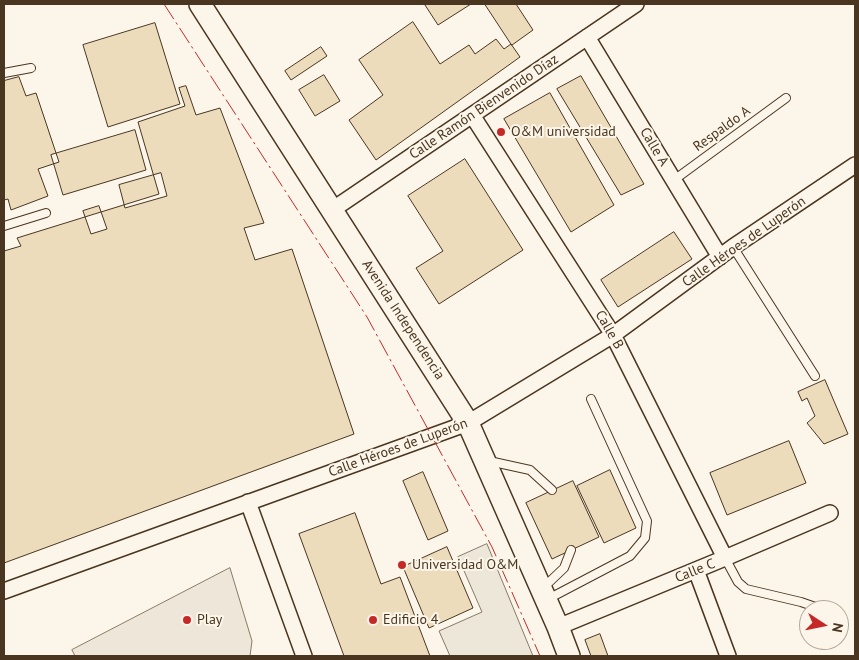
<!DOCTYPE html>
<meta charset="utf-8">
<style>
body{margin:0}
#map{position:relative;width:859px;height:660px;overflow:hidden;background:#fbf6e9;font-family:"PT Sans",sans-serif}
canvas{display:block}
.frame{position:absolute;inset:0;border:5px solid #4a3520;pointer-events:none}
.north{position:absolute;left:799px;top:600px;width:50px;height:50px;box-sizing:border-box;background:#fbf6e9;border:1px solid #b4a999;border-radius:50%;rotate:101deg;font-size:14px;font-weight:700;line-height:20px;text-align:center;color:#4a3520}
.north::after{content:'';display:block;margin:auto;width:18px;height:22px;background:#c62828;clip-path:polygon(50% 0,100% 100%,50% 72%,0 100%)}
</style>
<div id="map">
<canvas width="859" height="660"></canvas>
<div class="frame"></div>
<div class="north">N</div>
</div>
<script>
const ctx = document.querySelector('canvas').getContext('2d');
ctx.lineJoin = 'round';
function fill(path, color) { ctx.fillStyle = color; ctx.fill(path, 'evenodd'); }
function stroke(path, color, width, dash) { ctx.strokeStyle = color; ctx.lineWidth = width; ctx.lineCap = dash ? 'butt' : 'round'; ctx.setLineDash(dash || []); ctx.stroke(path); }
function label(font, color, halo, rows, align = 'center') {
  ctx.font = font + ' "PT Sans",sans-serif'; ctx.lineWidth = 4; ctx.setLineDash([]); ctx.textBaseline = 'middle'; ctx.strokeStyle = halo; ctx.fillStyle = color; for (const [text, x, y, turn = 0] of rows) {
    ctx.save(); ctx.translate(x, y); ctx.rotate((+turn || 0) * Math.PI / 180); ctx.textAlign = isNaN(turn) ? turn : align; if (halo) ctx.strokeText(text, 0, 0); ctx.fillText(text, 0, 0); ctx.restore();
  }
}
const green = new Path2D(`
 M230 568 252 641 250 656H75L72 650Z`);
const parking = new Path2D(`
 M487 544 533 656H450L439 631 482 612 458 557Z`);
const building = new Path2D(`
 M427 4H471L438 25 425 5Z
 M485 4H516L533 30 512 45Z
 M413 22 440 64 469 45 475 54 496 39 504 49 511 44 520 57 376 160 349 120 383 95 359 60Z
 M155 23 180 104 108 127 83 45Z
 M321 47 327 56 291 80 285 71Z
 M324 75 340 101 315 116 299 90Z
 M581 76 644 184 621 195 557 89Z
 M19 77 26 96 36 93 59 162 38 169 48 196 11 210 8 199 4 200V81Z
 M186 86 196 115 220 108 264 223 244 228 255 260 292 249 354 434 4 563V251L21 246 17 238 159 194 138 122 185 106 179 88Z
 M550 93 614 205 571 232 504 119Z
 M135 130 146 170 63 195 51 155Z
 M465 159 523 250 439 304 416 268 443 251 408 196Z
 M161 173 167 196 125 208 119 185Z
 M99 206 107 229 91 234 83 211Z
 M674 232 692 259 618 307 601 280Z
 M825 380 848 434 824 444 807 423 815 416 807 398 802 401 798 392Z
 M789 441 806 483 727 515 710 473Z
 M610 470 636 528 604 543 577 486Z
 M423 472 448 531 428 540 403 481Z
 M573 481 599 537 552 559 526 503Z
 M355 513 381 584 400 577 430 656H344L299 534Z
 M447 547 473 608 429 628 403 567Z
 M600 634 608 656H591L585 640Z`);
const lane = new Path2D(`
 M4 73 31 68
 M674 180 786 98
 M4 226 46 213
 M733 247 815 376
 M489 461 530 470 552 490
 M725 558 738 582 746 589 801 602 824 610
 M543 588 564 568 571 550
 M548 599 630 556 645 538 647 521 591 399
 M839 626 842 629`);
const street = new Path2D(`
 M587 37 720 257
 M472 115 613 335 725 558
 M332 210 636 4
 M248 502 304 656
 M696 570 728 656
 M4 591 468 423 613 335 733 247 855 165
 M558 627 725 558 830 513`);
const secondary = new Path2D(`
 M200 4 468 423 558 627 569 656`);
const power = new Path2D(`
 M164 4 367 317 492 547 540 656`);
const markers = [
 [501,132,5,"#c62828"],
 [402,565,5,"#c62828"],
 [187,620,5,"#c62828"],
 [373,620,5,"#c62828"]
];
const streetNames = [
 ["Calle Ramón Bienvenido Díaz",484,107,-34],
 ["Respaldo A",722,129,-36],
 ["Calle A",654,147,59],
 ["Calle Héroes de Luperón",744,242,-35],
 ["Avenida Independencia",403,320,57],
 ["Calle B",609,330,60],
 ["Calle Héroes de Luperón",398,448,-20],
 ["Calle C",695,571,-22]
];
const poiNames = [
 ["O&M universidad",511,132],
 ["Universidad O&M",412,565],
 ["Play",197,620],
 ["Edificio 4",383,620]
];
fill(green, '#ede6d9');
stroke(green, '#887966', 1);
fill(parking, '#ede7d9');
stroke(parking, '#887966', 1);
fill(building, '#ecdcbc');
stroke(building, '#4a3520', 1);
stroke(lane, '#4a3520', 10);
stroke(street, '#4a3520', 18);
stroke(secondary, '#4a3520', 24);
stroke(lane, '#fbf6e9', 8);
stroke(street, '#fbf6e9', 15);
stroke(secondary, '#fbf6e9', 21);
stroke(power, '#c62828', 1, [18, 4, 2.5, 4]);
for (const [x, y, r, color] of markers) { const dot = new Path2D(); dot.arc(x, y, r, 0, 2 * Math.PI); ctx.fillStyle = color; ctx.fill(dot); stroke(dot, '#fbf6e9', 2); }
label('14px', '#4a3520', '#fbf6e9', streetNames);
label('14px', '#4a3520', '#fbf6e9', poiNames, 'left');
</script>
